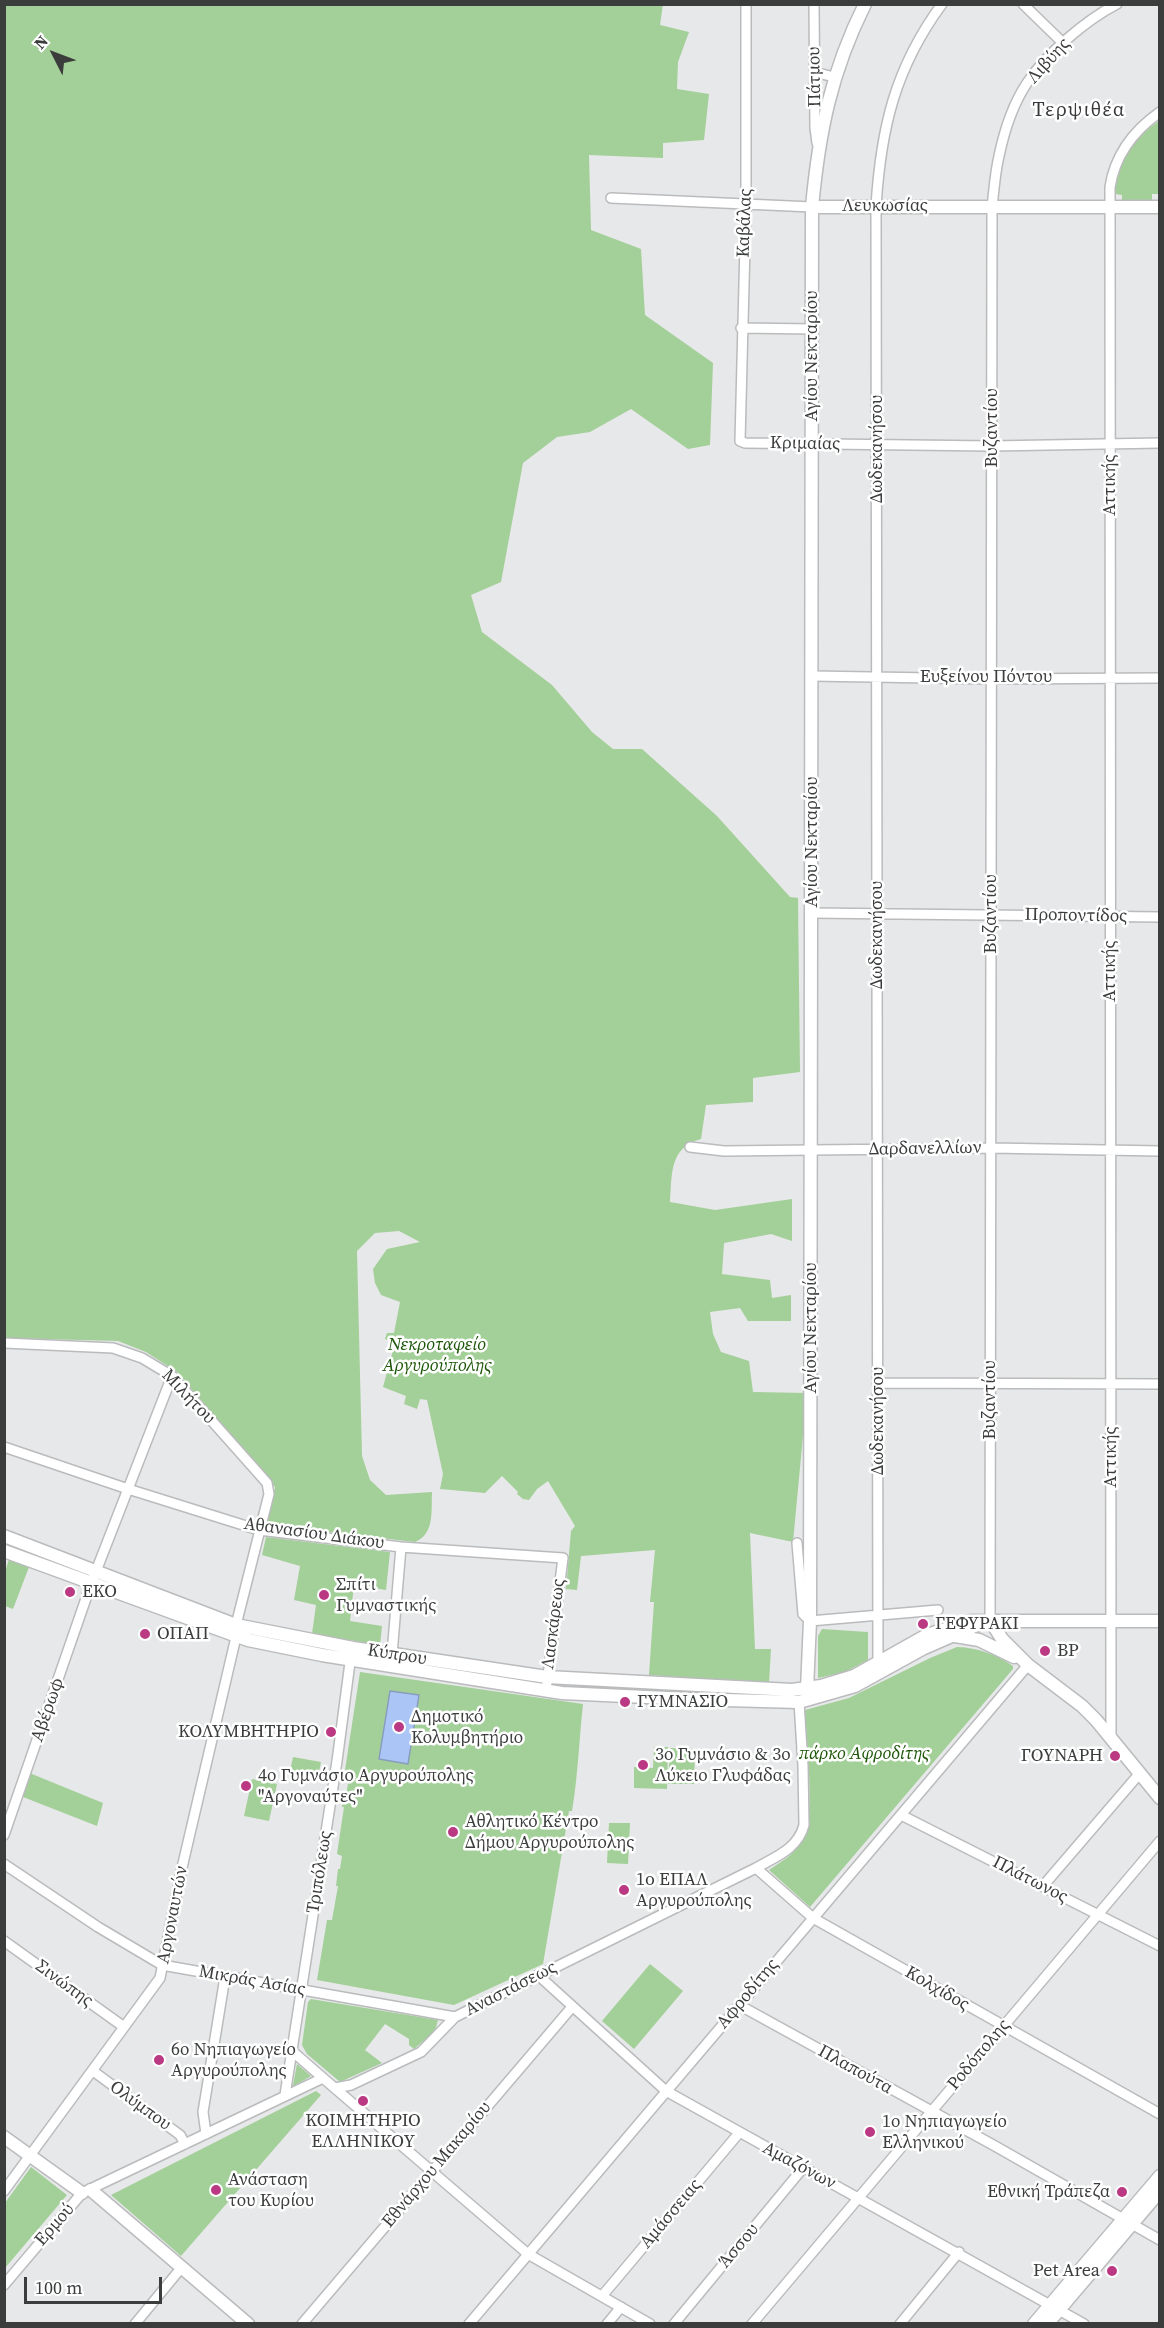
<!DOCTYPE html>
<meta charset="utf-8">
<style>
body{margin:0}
#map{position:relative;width:1164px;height:2328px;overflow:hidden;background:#e7e8e9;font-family:"Source Serif 4",serif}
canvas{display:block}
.frame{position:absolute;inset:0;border:6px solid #3b3c3c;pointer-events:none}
.north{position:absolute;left:24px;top:24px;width:60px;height:60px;-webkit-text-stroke:4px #fff;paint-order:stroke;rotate:312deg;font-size:16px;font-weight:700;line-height:24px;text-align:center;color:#3b3c3c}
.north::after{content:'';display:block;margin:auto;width:21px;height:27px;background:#3b3c3c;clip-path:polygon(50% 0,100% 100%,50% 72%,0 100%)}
.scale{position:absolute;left:24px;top:2277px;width:138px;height:27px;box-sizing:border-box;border:3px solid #3b3c3c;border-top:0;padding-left:8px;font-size:18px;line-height:21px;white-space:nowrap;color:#3b3c3c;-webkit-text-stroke:4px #fff;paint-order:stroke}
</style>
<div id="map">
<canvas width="1164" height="2328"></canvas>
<div class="frame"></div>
<div class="north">N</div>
<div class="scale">100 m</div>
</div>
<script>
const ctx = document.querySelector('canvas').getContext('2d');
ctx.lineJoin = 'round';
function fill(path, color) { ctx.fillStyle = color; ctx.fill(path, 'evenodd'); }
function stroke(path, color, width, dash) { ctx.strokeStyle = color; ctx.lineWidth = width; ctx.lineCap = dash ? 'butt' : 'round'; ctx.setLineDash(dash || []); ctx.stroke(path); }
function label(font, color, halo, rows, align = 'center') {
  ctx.font = font + ' "Source Serif 4",serif'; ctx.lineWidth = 5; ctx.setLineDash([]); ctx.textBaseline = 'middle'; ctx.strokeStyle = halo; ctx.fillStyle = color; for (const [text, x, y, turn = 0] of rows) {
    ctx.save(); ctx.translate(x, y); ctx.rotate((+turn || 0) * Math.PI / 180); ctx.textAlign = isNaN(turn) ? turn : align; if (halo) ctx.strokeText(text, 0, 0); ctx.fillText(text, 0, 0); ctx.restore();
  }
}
const green = new Path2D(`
 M663 4 660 25 689 32 678 62 677 89 709 94 704 140 663 143V158L589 155 591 230 641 249 645 315 713 363 710 445 688 449 631 409 590 432 557 437 523 463 501 582 471 595 482 632 552 685 592 732 613 749H642L717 816 790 897 798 898 800 1072 753 1078V1102L706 1105 701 1139C669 1147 672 1175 670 1202L715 1210 792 1199V1241L771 1234 724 1243 722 1274 770 1280 772 1298 791 1295V1321H748L740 1308 710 1312 713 1334 721 1352 749 1361 753 1392 807 1393 793 1542 750 1533 755 1649H771L769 1683 649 1675 654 1602H650L655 1550 581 1556 577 1590 566 1589 571 1531 575 1526 548 1481 537 1489 529 1500 523 1499 517 1494 518 1492 502 1476 485 1493 440 1489 443 1474 427 1400 420 1399 417 1409 404 1404 406 1396 383 1387 395 1343 385 1339 387 1333H394L400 1302 381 1295 375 1283 373 1269 387 1249 420 1242 399 1231 375 1233 357 1251 362 1456 370 1480 386 1495 432 1492C431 1510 435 1534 415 1542L267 1525 275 1487 177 1372 146 1352 118 1341 5 1338 4 5Z
 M1159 121V194H1152V201L1122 200V195L1115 194C1116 164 1134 137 1159 121Z
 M266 1537 390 1552 386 1590 354 1585 350 1621 382 1626 380 1645 312 1634 316 1605 294 1600 300 1566 262 1555Z
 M9 1559 29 1567 13 1609 5 1606V1572Z
 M822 1629 868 1632V1660L845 1672 818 1678V1636Z
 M957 1647C979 1648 995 1654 1013 1666V1669L810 1907 769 1870C782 1861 795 1854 803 1840 816 1819 806 1738 805 1710L849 1698 930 1658Z
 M360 1672 583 1704C579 1740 578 1775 572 1811H569L543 1964 454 2005 317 1980 327 1920H332L338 1886H336L338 1869H340L342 1856 337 1854 344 1807H342L343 1796H346L350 1771 345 1770Z
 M654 1747H668L667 1789 634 1788V1767L653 1768Z
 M670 1748 695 1749 694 1784H668Z
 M293 1757 321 1762 317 1782 289 1776Z
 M27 1772 103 1803 97 1826 18 1795Z
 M252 1779 277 1784 269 1821 244 1816Z
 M609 1823H630L628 1864 607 1863Z
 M650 1964 683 1991 634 2049 602 2021Z
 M311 1999 438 2020 435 2031 414 2049 409 2045V2039L385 2024 365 2050 382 2063 340 2082 307 2054 302 2045 308 2002Z
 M297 2064 311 2076 294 2086 293 2085Z
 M316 2091 321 2095 181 2256 111 2195Z
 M31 2167 67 2195 5 2268V2203Z`);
const water = new Path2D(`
 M390 1691 419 1695 408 1764 379 1759Z`);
const street = new Path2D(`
 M746 4V205L740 441 745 443 992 446 1160 443
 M814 4 815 128 817 143
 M1023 4 1063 43
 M814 72 834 77
 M611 198 812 207
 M741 328 813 329
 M812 676 991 679 1160 678
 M812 913 1160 917
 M690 1147 724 1151 991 1148 1160 1151
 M4 1343 113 1348 142 1358 172 1376 267 1483 269 1494 236 1625
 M878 1383 1160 1384
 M4 1447 128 1489 259 1530 401 1547 563 1558 547 1683
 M797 1543 803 1614 810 1621 938 1610
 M990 1620 992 207C994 190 995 173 999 156 1004 132 1013 104 1027 83 1046 54 1086 20 1117 4
 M392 1654 401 1547
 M878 1664 876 206C881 128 895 68 942 4
 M1111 1737 1110 187C1115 155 1133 131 1160 112
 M901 1815 1160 1946
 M4 1835 91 1584 172 1376
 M4 1864 98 1927 162 1965 455 2017
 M756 1868 813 1918 1160 2114
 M1043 1886 1140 1773
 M4 1941 124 2027
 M538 1975 666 2091 1084 2324
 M739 2005 995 2146 1160 2240
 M292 2051 323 2078
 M93 2071 180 2135 185 2144
 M335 2088 351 2085 421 2052 455 2017 756 1868C775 1857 798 1849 804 1825L803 1766 799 1702
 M285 2095 337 1761 351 1655
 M206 2134 203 2112 225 1977
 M4 2191 160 1978 181 1872 236 1637
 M4 2285 82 2193 323 2078 528 2254 650 2324
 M602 2296 739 2133
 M135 2324 182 2267
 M302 2324 572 2007
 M469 2324 1028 1665
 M607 2324 621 2307
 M674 2324 803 2168
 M752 2324 1160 1841
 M900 2324 959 2252`);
const secondary = new Path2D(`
 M812 207H1160
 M4 1536 236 1625 353 1648 547 1677 792 1690 821 1686 854 1676 927 1635 971 1621H1160
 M4 1551 248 1640 322 1655 562 1693 688 1699 799 1702 855 1686 924 1648 977 1625
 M990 1620 1002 1639 1028 1665 1082 1706 1096 1720 1160 1798
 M955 1636 979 1640 1014 1657
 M807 1689 810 1621 812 207C819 132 831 72 865 4
 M4 2137 82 2193
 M91 2190 248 2324
 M1034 2324 1160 2176
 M1047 2324 1160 2191`);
const markers = [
 [70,1592,6,"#ba3982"],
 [324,1595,6,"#ba3982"],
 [923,1624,6,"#ba3982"],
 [145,1634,6,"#ba3982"],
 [1045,1651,6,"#ba3982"],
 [625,1702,6,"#ba3982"],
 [399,1727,6,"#ba3982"],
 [331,1732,6,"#ba3982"],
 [1115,1756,6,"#ba3982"],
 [643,1765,6,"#ba3982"],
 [246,1786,6,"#ba3982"],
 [453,1832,6,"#ba3982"],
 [624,1890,6,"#ba3982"],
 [159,2060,6,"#ba3982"],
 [363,2101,6,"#ba3982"],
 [870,2132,6,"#ba3982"],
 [216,2190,6,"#ba3982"],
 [1122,2192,6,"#ba3982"],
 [1112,2271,6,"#ba3982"]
];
const streetNames = [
 ["Λιβύης",1049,61,-48],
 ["Πάτμου",815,77,-91],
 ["Λευκωσίας",885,206],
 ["Καβάλας",745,223,-88],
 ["Αγίου Νεκταρίου",812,356,-90],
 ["Βυζαντίου",992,428,-90],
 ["Κριμαίας",805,444,1],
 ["Δωδεκανήσου",877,449,-90],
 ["Αττικής",1110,485,-90],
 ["Ευξείνου Πόντου",986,677],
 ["Αγίου Νεκταρίου",812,842,-90],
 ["Βυζαντίου",991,914,-90],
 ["Προποντίδος",1076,916,1],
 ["Δωδεκανήσου",877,935,-90],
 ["Αττικής",1110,971,-90],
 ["Δαρδανελλίων",925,1149,-1],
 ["Αγίου Νεκταρίου",811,1328,-90],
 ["Μιλήτου",188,1397,46],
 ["Βυζαντίου",990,1400,-90],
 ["Δωδεκανήσου",878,1421,-90],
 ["Αττικής",1111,1457,-90],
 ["Αθανασίου Διάκου",314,1534,8],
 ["Λασκάρεως",554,1624,-83],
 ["Κύπρου",397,1655,9],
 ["Αβέρωφ",48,1710,-71],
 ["Τριπόλεως",320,1872,-81],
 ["Πλάτωνος",1030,1880,27],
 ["Αργοναυτών",173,1915,-79],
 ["Μικράς Ασίας",252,1981,10],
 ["Σινώπης",64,1984,36],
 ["Αναστάσεως",511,1989,-27],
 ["Κολχίδος",937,1989,30],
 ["Αφροδίτης",748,1994,-50],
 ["Ροδόπολης",979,2055,-50],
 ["Πλαπούτα",855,2070,29],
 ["Ολύμπου",140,2106,36],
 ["Εθνάρχου Μακαρίου",437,2165,-50],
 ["Αμαζόνων",799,2166,28],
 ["Αμάσσειας",671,2214,-50],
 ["Ερμού",55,2225,-49],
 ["Άσσου",739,2246,-50]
];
const parkNames = [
 ["Νεκροταφείο",437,1345],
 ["Αργυρούπολης",437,1366],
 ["πάρκο Αφροδίτης",864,1754]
];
const poiNames = [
 ["Σπίτι",336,1585],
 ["Γυμναστικής",336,1606],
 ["ΕΚΟ",82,1592],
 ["ΓΕΦΥΡΑΚΙ",935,1624],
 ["ΟΠΑΠ",157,1634],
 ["BP",1057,1651],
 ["ΓΥΜΝΑΣΙΟ",637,1702],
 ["Δημοτικό",411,1717],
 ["Κολυμβητήριο",411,1738],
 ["ΚΟΛΥΜΒΗΤΗΡΙΟ",319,1732,"right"],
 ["3ο Γυμνάσιο & 3ο",655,1755],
 ["Λύκειο Γλυφάδας",655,1776],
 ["ΓΟΥΝΑΡΗ",1103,1756,"right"],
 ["4ο Γυμνάσιο Αργυρούπολης",258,1776],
 ["\"Αργοναύτες\"",258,1797],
 ["Αθλητικό Κέντρο",465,1822],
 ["Δήμου Αργυρούπολης",465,1843],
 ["1o ΕΠΑΛ",636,1880],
 ["Αργυρούπολης",636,1901],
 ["6ο Νηπιαγωγείο",171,2050],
 ["Αργυρούπολης",171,2071],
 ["ΚΟΙΜΗΤΗΡΙΟ",363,2121,"center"],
 ["ΕΛΛΗΝΙΚΟΥ",363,2142,"center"],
 ["1ο Νηπιαγωγείο",882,2122],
 ["Ελληνικού",882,2143],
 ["Ανάσταση",228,2180],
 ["του Κυρίου",228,2201],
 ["Εθνική Τράπεζα",1110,2192,"right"],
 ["Pet Area",1100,2271,"right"]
];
const neighbourhoodNames = [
 ["Τερψιθέα",1079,111]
];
fill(green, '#a3cf98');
fill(water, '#abc6f6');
stroke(water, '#899dbe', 1.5);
stroke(street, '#babbbd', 12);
stroke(secondary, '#babbbd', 15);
stroke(street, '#fff', 9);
stroke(secondary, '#fff', 12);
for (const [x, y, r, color] of markers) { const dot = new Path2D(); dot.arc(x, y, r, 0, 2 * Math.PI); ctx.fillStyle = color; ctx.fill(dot); stroke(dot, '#fff', 2); }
label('18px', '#3b3c3c', '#fff', streetNames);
label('italic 18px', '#1c5708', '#fff', parkNames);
label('18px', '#3b3c3c', '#fff', poiNames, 'left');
ctx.letterSpacing = '1.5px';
label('20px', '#38393a', '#fff', neighbourhoodNames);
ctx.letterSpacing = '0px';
</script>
